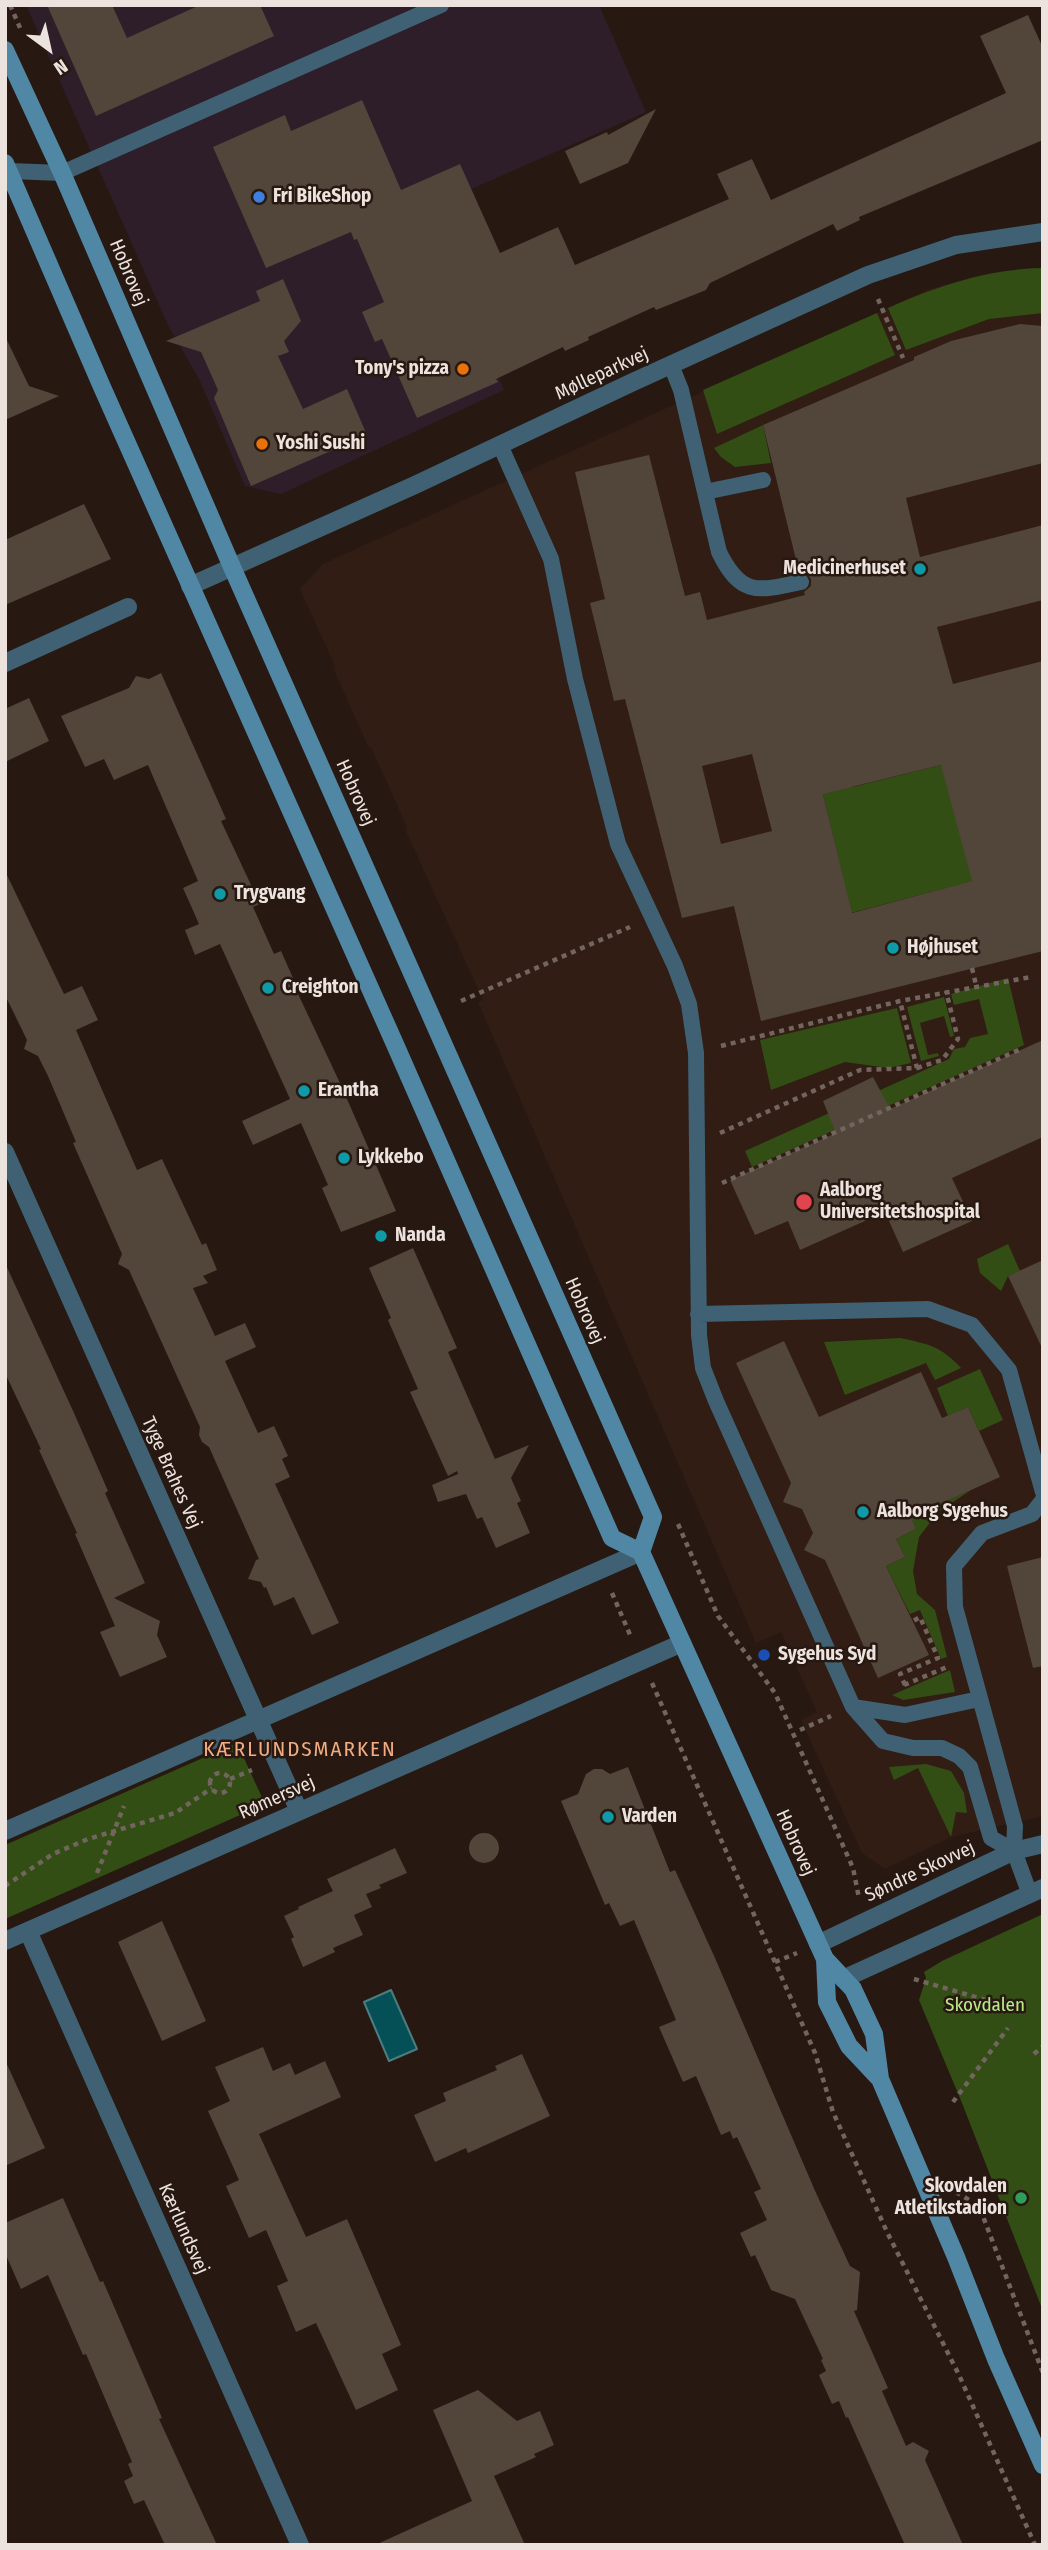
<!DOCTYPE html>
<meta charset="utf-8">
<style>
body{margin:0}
#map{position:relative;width:1048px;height:2550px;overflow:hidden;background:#271912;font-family:"Fira Sans Condensed",sans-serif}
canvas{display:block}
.frame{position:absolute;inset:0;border:7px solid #ede3de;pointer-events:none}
.north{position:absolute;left:14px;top:14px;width:70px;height:70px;-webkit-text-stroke:5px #271912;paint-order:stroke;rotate:147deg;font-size:19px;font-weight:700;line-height:28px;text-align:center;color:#ede3de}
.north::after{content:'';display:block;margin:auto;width:24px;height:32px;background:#ede3de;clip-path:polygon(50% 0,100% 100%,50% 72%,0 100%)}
</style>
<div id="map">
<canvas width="1048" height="2550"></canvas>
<div class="frame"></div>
<div class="north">N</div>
</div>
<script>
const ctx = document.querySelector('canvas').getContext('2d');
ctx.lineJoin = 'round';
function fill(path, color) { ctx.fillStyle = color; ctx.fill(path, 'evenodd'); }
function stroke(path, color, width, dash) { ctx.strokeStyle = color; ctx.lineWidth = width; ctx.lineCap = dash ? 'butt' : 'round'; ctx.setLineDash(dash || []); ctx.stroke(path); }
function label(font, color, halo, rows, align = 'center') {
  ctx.font = font + ' "Fira Sans Condensed",sans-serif'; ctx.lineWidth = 5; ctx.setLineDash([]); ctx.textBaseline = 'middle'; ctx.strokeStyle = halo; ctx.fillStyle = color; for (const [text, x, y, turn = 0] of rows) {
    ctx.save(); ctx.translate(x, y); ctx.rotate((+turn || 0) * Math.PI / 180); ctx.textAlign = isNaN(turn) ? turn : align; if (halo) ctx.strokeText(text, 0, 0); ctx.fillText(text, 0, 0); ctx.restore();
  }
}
const commercial = new Path2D(`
 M26 5H599L646 112 426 209 504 390 281 494 245 486 199 379 167 323Z`);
const built = new Path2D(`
 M1043 268V1816L951 1837 885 1869 862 1853 801 1720 817 1712 781 1632 756 1643 478 1002 483 1000 405 829 407 827 371 747 369 748 333 668 335 666 300 589 323 564 929 289 990 273Z`);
const green = new Path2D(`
 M1043 268V313L989 319 906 350 888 308C937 286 988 269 1043 268Z
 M877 313 895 355 717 434 703 390Z
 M763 425 771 463 735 467 721 457 714 448Z
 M816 764 853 787 941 765 1027 867 743 941 734 906 843 878Z
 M1008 978 1024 1045 752 1167 745 1151 949 1059 954 1049 965 1047 970 1038 988 1034 979 999 954 1005 951 994Z
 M944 997 954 1036 950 1037 944 1016 920 1023 928 1055 938 1053 939 1056 921 1061 907 1007Z
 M897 1008 911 1063 888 1068 845 1062 771 1090 760 1040Z
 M1008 1244 1020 1271 1008 1276 1001 1291 980 1273 977 1259Z
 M900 1338C928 1344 941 1346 961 1368L935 1380 926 1363 845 1395 824 1342Z
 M980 1369 1003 1420 979 1431 968 1407 948 1416 937 1388Z
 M971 1490 938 1512 919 1537 913 1571 917 1594 935 1610 947 1657 941 1659 920 1610 910 1614 886 1566 905 1557 896 1539 916 1529 911 1517Z
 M950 1670 955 1692 903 1700 892 1695Z
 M237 1743 265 1804 5 1919V1845Z
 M926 1764 951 1771 964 1793 967 1813 956 1812 951 1837 918 1768 894 1780 889 1767Z
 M1043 1914V2311L962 2103 919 2000 926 1978 924 1972 942 1961Z`);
const water = new Path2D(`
 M391 1990 417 2049 389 2061 364 2002Z`);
const building = new Path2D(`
 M47 5H112L127 38 200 5H260L274 36 96 116Z
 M1028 15 1043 48V140L859 217 860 220 837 231 833 224 710 283 706 290 656 310 654 307 588 337 589 340 565 351 563 347 496 379 498 382 417 418 382 339 375 342 362 312 384 302 357 239 354 240 351 232 266 268 213 147 285 115 291 131 362 100 401 190 460 164 500 253 558 227 575 265 729 199 717 174 752 159 771 200 1006 93 980 36Z
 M656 109 628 163 580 184 565 151 607 132 608 135Z
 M283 279 301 321 284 341 289 352 278 356 303 409 347 389 367 435 251 486 214 398 218 390 201 352 166 341 260 301 256 291Z
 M1020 324 1043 326V463L906 498 920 557 1043 525V600L937 627 953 684 1043 661V951L761 1021 734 906 682 918 625 699 614 701 590 603 605 599 575 472 649 455 685 596 700 592 707 620 805 595 804 592 811 586V579L805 572H799L763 425 914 360V357L951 341ZM752 754 772 831 721 844 702 766ZM941 765 972 881 852 913 823 794Z
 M5 336 29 386 59 396 5 420Z
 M84 504 111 559 5 605V540Z
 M161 673 226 819 221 821 260 904 253 907 274 954 281 951 293 978 291 979 340 1083 396 1211 341 1232 322 1188 328 1185 301 1123 253 1145 242 1121 290 1099 220 944 195 955 185 930 199 924 183 888 198 881 148 765 114 780 104 759 85 767 61 716 129 688 136 676 149 679Z
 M29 698 49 741 5 762V709Z
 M5 871 64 994 82 986 98 1020 76 1030 137 1170 162 1159 202 1245 206 1243 217 1270 203 1276 208 1283 193 1288 215 1336 245 1323 256 1347 225 1361 258 1433 274 1426 288 1456 282 1459 290 1477 275 1484 339 1623 312 1635 294 1597 274 1606 266 1587 264 1588 261 1582 248 1579 256 1560 259 1559 209 1447 202 1442 199 1435 200 1427 129 1270 118 1264 122 1254 73 1143 76 1142 48 1076 38 1056 24 1049 27 1040 5 995Z
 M1043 1040V1137L952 1178 972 1221 903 1252 885 1212 800 1250 788 1221 755 1235 730 1180 836 1133 823 1101 873 1077 890 1109Z
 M413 1248 457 1348 448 1352 495 1459 529 1445 511 1478 521 1501 517 1503 530 1533 496 1548 482 1517 477 1519 466 1494 438 1502 432 1485 458 1474 457 1471 448 1476 410 1392 418 1389 388 1320 391 1318 369 1268Z
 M1043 1260V1350L1008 1276Z
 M5 1263 74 1413 108 1491 105 1493 145 1583 114 1598 160 1621 157 1635 167 1657 120 1677 100 1632 115 1626 75 1534 77 1533 39 1450 41 1449 5 1373Z
 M784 1341 819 1417 921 1372 942 1418 968 1407 1000 1477 911 1517 916 1529 896 1539 905 1557 886 1566 929 1655 878 1678 825 1560 804 1550 813 1533 802 1509 783 1502 791 1483 736 1363Z
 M1043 1557V1666L1033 1668 1007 1566Z
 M628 1767 670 1872 675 1870 715 1958 816 2193 850 2266 860 2272 857 2310 854 2311 888 2388 882 2391 906 2446 913 2442 929 2451 925 2460 963 2545H905L848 2417 846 2418 839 2401 832 2404 819 2375 826 2371 821 2360 823 2359 795 2299 771 2290 755 2255 751 2257 740 2233 767 2220 754 2192 761 2189 737 2137 733 2139 730 2131 721 2135 696 2076 683 2082 659 2027 676 2020 634 1920 620 1926 609 1903 605 1905 561 1801 578 1794 586 1774 594 1769H602L610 1774Z
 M469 1848a15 15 0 1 1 30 0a15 15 0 1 1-30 0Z
 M395 1848 407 1873 379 1885 381 1888 366 1894 372 1907 354 1915 363 1935 333 1948 335 1952 303 1967 291 1939 294 1937 284 1916 299 1909 298 1907 333 1891 327 1879Z
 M162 1921 206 2021 162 2041 118 1942Z
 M263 2047 273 2071 290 2063 295 2075 325 2061 341 2097 259 2134 306 2237 347 2219 401 2345 382 2354 398 2390 356 2410 316 2323 296 2332 277 2286 288 2281 266 2230 249 2238 226 2186 239 2180 208 2111 230 2101 215 2067Z
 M522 2054 550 2116 468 2153 466 2148 435 2162 414 2115 446 2101 443 2093 497 2070 495 2066Z
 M5 2060 45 2148 5 2166Z
 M63 2198 100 2282 103 2281 162 2418 159 2419 217 2545H165L144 2500 134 2504 124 2481 133 2476 128 2464 132 2462 86 2354 83 2355 48 2275 21 2289 5 2253V2223Z
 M478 2390 517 2421 540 2411 554 2445 534 2454 536 2457 494 2476 525 2545H375L472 2501 433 2410Z`);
const path = new Path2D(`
 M10 5 21 30
 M878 299 903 358
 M972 968 976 985
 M461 1001 630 927
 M721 1046 900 1001 1031 977
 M917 1068 942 1060 958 1039 946 991
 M720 1133 860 1070 917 1068 900 1001
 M722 1183 1021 1049
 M678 1524 718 1616 775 1693 853 1868 859 1898
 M612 1593 631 1637
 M652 1683 815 2053 833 2112 887 2232 959 2375 1035 2545
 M904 1685 947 1667
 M905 1685 900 1674 938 1658 920 1617 913 1621
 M800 1730 831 1716
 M210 1783a10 10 0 1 1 20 0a10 10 0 1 1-20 0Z
 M230 1779 252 1770
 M97 1873 124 1806
 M5 1886 53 1854 88 1839 175 1813 212 1788
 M775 1962 797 1953
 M914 1979 989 2001
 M1034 2054 1043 2046
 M953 2102 1008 2028
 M956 2192 979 2206 1043 2373`);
const lane = new Path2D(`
 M9 171 62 173 441 5
 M671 365 681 390 719 552C741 597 758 591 801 582
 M500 445 551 559 575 679 618 844 675 966 689 1004 696 1053 699 1335 703 1368 716 1401 853 1707 883 1741 913 1748H942L959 1756 970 1767 991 1838 1014 1851
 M705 492 763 480
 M698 1314 928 1309 972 1325 1009 1370 1043 1492
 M853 1707 905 1715 979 1699
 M1029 1892 1014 1851 1015 1826 955 1607 954 1566 982 1533 1032 1514 1043 1500`);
const street = new Path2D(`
 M190 586 415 485 633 382 868 275 956 245 1043 232
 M5 663 128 607
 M5 1152 299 1811
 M5 1831 641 1552
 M28 1931 300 2545
 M5 1941 682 1643
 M818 1944 1014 1851 1043 1844
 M843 1979 1043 1888`);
const secondary = new Path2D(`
 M5 50 62 173 232 567 653 1517 641 1552
 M5 163 102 387 394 1042 612 1538 641 1552 825 1959 853 1989 874 2034 880 2079 956 2257 996 2359 1043 2465
 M825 1959 827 2002 849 2046 880 2079`);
const markers = [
 [259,197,7,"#3f7fe0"],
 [463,369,7,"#e8710a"],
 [262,444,7,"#e8710a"],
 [920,569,7,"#0f9aa8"],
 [220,894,7,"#0f9aa8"],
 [893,948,7,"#0f9aa8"],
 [268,988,7,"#0f9aa8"],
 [304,1091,7,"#0f9aa8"],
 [344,1158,7,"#0f9aa8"],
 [804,1202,9,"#e0444e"],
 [381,1236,7,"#0f9aa8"],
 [863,1512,7,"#0f9aa8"],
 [764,1655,7,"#1a4fb4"],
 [608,1817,7,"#0f9aa8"],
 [1021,2198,7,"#2e9e5b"]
];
const poiNames = [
 ["Fri BikeShop",273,197],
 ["Tony's pizza",449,369,"right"],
 ["Yoshi Sushi",276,444],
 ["Medicinerhuset",906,569,"right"],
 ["Trygvang",234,894],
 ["Højhuset",907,948],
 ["Creighton",282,988],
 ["Erantha",318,1091],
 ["Lykkebo",358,1158],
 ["Aalborg",820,1191],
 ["Universitetshospital",820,1213],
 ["Nanda",395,1236],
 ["Aalborg Sygehus",877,1512],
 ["Sygehus Syd",778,1655],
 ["Varden",622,1817],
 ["Skovdalen",1007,2187,"right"],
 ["Atletikstadion",1007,2209,"right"]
];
const streetNames = [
 ["Hobrovej",128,273,67],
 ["Mølleparkvej",602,374,-25],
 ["Hobrovej",355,793,66],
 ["Hobrovej",584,1311,66],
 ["Tyge Brahes Vej",171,1473,66],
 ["Rømersvej",277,1798,-24],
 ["Hobrovej",795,1843,66],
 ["Søndre Skovvej",920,1872,-25],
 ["Kærlundsvej",183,2229,66]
];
const parkNames = [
 ["Skovdalen",985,2006]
];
const neighbourhoodNames = [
 ["KÆRLUNDSMARKEN",300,1750]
];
fill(commercial, '#2d1e29');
fill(built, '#311d13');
fill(green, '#334e14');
fill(water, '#055057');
stroke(water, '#4b7c80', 2);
fill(building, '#524539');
stroke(path, '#72655f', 4.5, [5, 5]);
stroke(lane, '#3f6173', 16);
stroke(street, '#3f6173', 18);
stroke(secondary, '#5087a5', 18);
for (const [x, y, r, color] of markers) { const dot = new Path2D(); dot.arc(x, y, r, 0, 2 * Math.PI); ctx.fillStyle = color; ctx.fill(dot); stroke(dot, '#271912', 2.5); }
label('bold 19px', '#ede3de', '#271912', poiNames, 'left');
label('19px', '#ede3de', '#271912', streetNames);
label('19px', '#b8ea86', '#271912', parkNames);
ctx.letterSpacing = '2px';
label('21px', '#f2ac81', '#271912', neighbourhoodNames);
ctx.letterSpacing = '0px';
</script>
